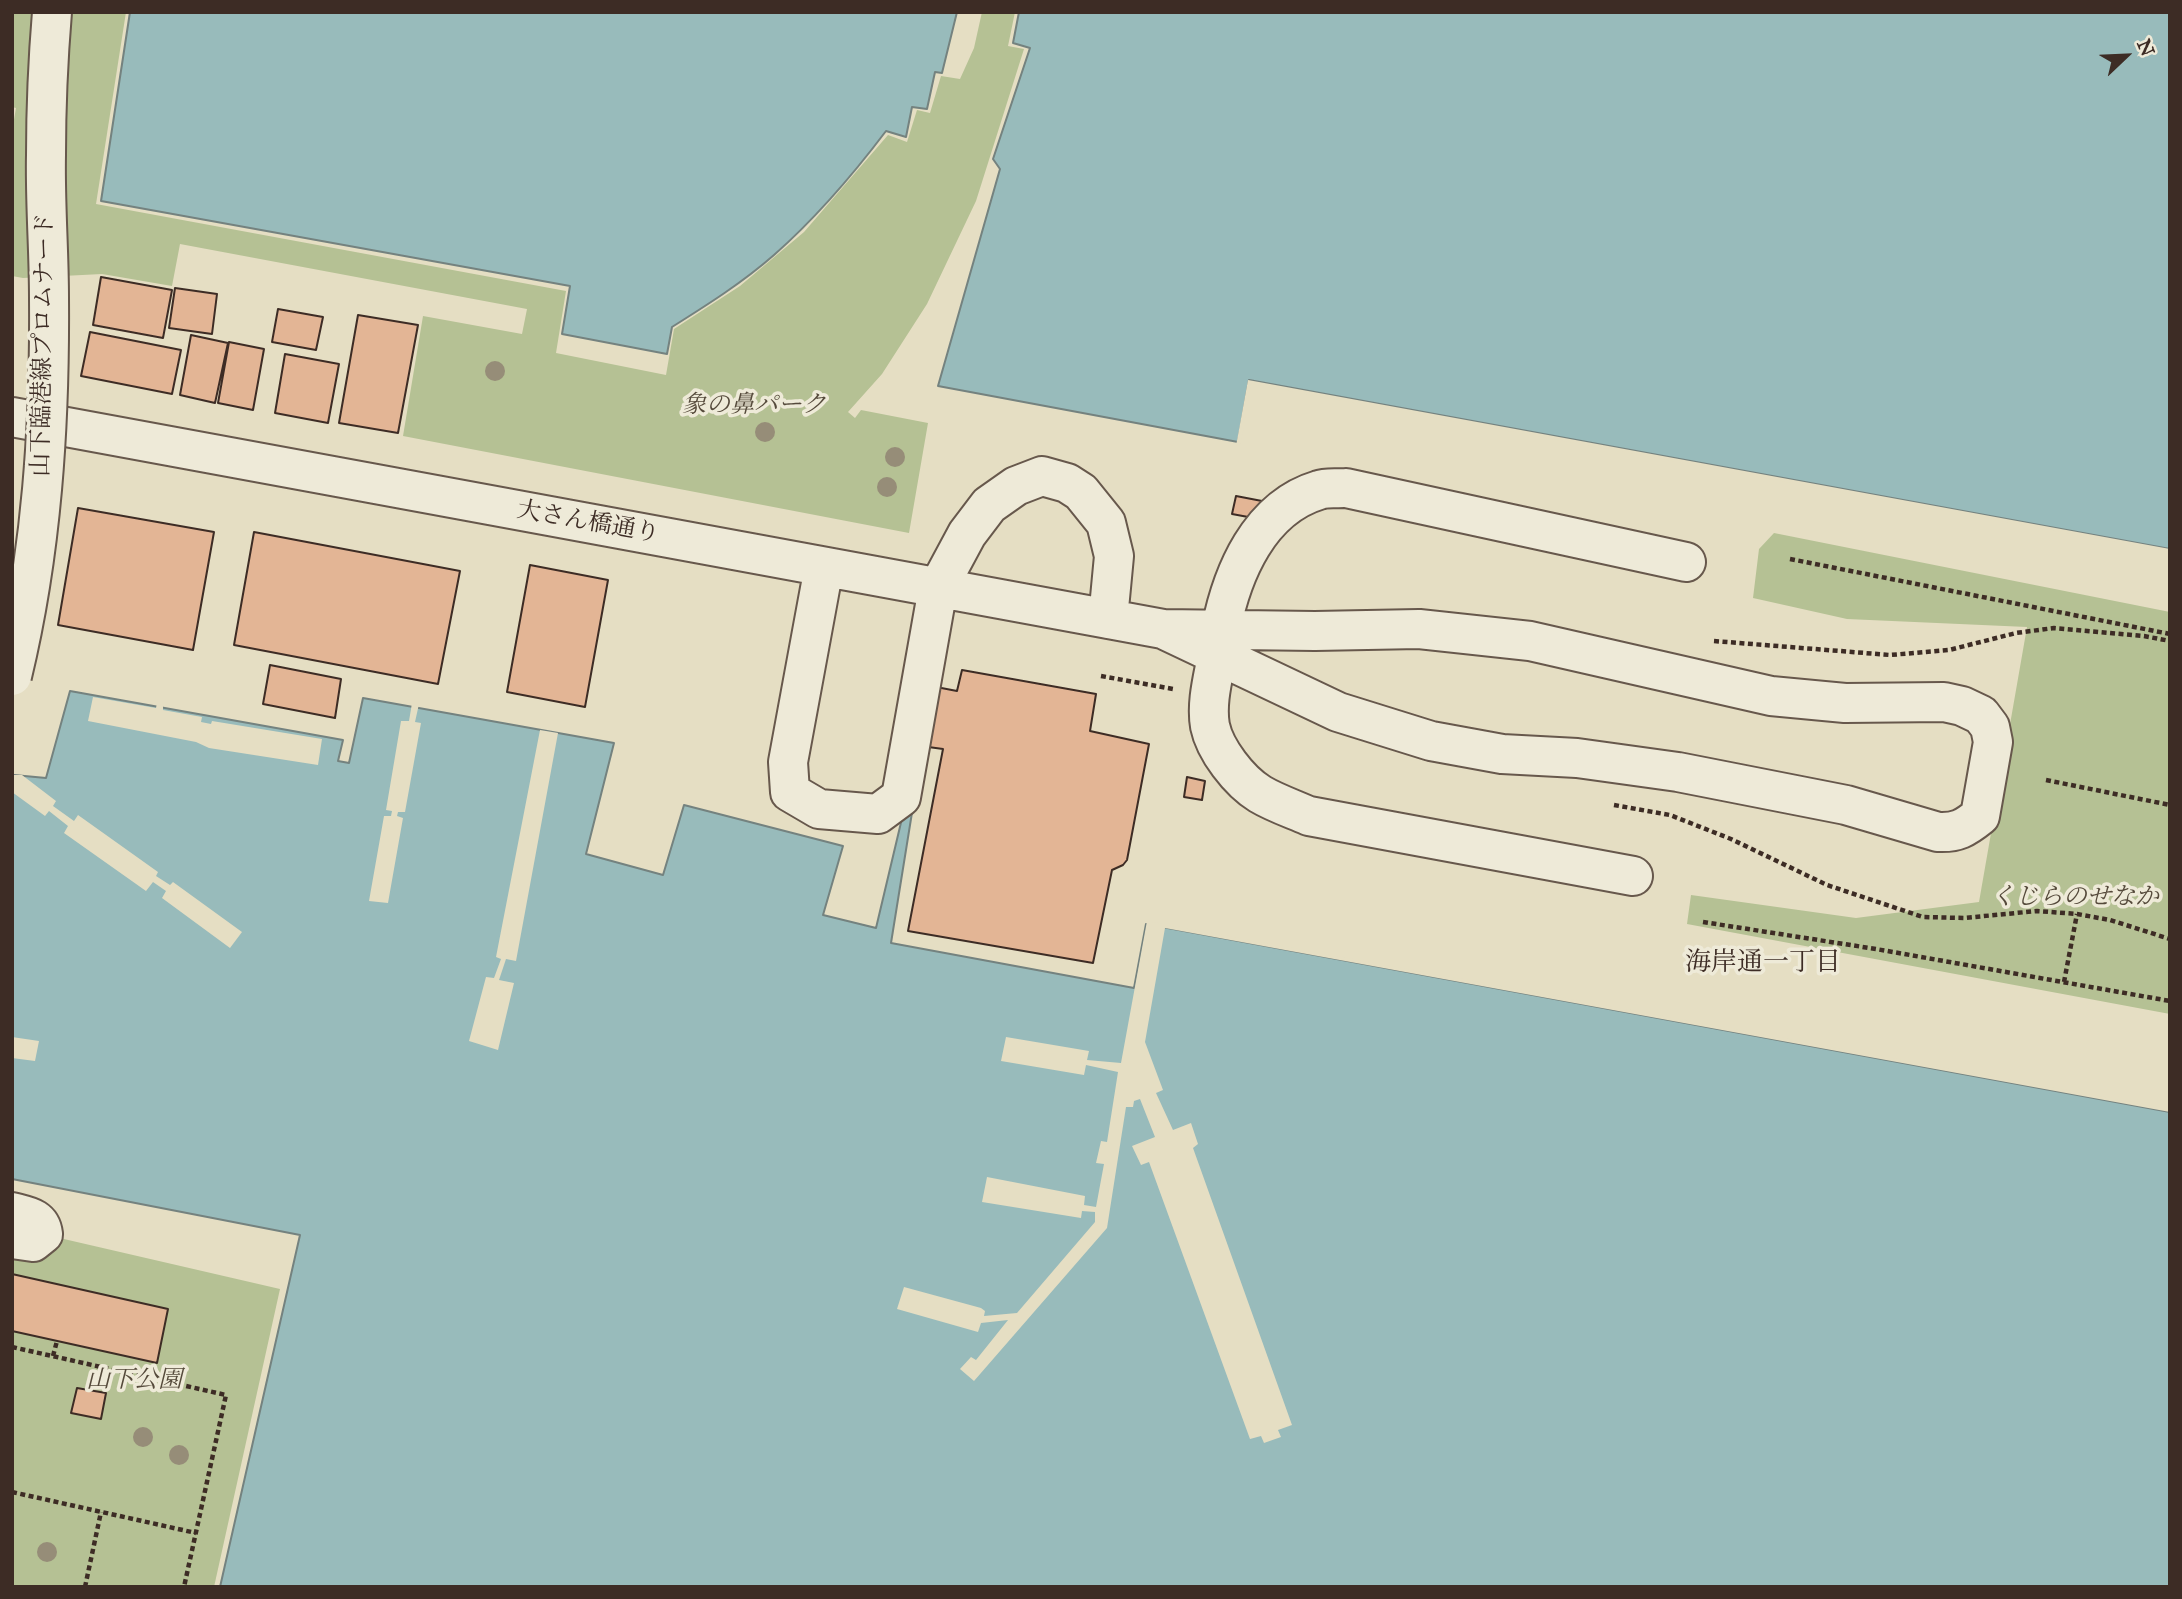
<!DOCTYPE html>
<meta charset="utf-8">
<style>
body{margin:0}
#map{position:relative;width:2182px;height:1599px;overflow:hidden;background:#e5dec3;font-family:"IM FELL Great Primer",serif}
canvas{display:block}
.frame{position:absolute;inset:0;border:14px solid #3d2c25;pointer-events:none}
.north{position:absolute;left:2091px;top:21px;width:70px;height:70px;-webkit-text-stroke:5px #eeead8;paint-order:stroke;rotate:67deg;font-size:19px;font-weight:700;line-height:28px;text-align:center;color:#3d2c25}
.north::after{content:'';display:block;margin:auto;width:24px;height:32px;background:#3d2c25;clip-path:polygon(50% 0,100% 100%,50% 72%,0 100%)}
</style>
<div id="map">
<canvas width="2182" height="1599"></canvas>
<div class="frame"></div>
<div class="north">N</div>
</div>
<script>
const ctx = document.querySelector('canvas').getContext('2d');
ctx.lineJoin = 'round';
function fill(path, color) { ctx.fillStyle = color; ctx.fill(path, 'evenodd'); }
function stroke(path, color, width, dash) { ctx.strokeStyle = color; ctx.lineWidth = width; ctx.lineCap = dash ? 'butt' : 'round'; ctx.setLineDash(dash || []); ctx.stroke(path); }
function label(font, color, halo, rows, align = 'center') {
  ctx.font = font + ' "IM FELL Great Primer","Noto Serif JP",serif'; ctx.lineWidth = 7; ctx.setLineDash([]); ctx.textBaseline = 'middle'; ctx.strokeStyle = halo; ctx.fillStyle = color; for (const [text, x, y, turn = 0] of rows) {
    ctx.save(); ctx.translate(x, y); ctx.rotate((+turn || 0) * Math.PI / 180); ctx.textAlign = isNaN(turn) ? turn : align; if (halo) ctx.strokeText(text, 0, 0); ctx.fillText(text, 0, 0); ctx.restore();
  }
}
const green = new Path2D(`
 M12 12H126L96 204 566 291 556 353 666 375 674 329 740 286 804 232 888 135 907 142 917 110 930 113 941 76 960 79 974 48 982 12H1015L1008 46 1024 49 976 201 927 304 882 374 848 412 855 418 861 410 928 423 909 533 403 436 423 316 522 334 527 309 180 244 172 286 102 274 23 278 12 276V131L16 108 12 107Z
 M1774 533 2170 612V1014L1687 924 1691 895 1856 918 1979 902 2027 627 1847 619 1753 598 1759 549Z
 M12 1227 280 1289 214 1587H12Z`);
const water = new Path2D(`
 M130 12H957L942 73 935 72 927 109 912 107 906 137 886 131C852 176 816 218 774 255 742 283 707 305 672 327L667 354 562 334 570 286 101 201Z
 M1019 12H2170V549L1249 380 1238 442 938 386 1000 169 993 159 1030 48 1013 43Z
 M70 691 343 740 338 761 349 763 363 698 614 743 586 854 663 875 684 805 843 846 823 915 876 928 908 793 915 794 891 943 1134 988 1146 924 2170 1112V1587H220L300 1235 12 1179V782L14 775 46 778Z`);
const pier = new Path2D(`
 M1248 380 2170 549V552L1251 384 1241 443 1236 446Z
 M93 697 156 708 157 703 163 704V710L202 717 201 722 211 724 212 721 322 739 318 765 209 748 196 742 88 721Z
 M412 703 419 704 415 722 421 723 405 812H398L397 816 403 818 388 903 369 901 384 816H391L392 811 386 810 401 721H409Z
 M540 730 558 733 516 961 506 959 499 980 514 983 498 1050 469 1041 486 977 494 978 501 959 496 957Z
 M14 775H22L56 801 53 806 74 821 78 815 158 872 156 876 170 885 173 882 242 932 230 948 162 898 166 891 153 882 146 891 64 833 68 826 49 811 45 816 12 792Z
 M1147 921 2170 1109V1112L1165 928 1145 1042 1163 1090 1156 1093 1173 1130 1191 1123 1198 1144 1193 1148 1292 1425 1278 1430 1281 1437 1264 1443 1261 1436 1250 1439 1149 1162 1141 1165 1132 1146 1155 1137 1140 1099 1134 1101 1133 1107H1126L1107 1228 974 1381 960 1369 971 1357 976 1360 1008 1320 981 1323 978 1332 897 1309 904 1287 981 1308 985 1311 984 1316 1017 1313 1095 1222V1212L1082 1211 1081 1218 982 1202 987 1177 1085 1196 1084 1205 1096 1207 1104 1164 1096 1163 1101 1141 1107 1142 1118 1072 1086 1065 1084 1075 1001 1061 1006 1037 1089 1051 1087 1060 1121 1063Z
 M12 1037 39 1041 35 1061 12 1058Z`);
const building = new Path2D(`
 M101 277 172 290 163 338 93 325Z
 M175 288 217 294 212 334 169 328Z
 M278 309 323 317 316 350 272 342Z
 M358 315 418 325 398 433 339 423Z
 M90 332 181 350 172 394 81 376Z
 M191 335 228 343 215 403 180 395Z
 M229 342 264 349 253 410 218 403Z
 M285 354 339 364 328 423 275 413Z
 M1236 496 1262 501 1259 519 1232 514Z
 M78 508 214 532 193 650 58 625Z
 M254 532 460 571 438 684 234 645Z
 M530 565 608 580 585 707 507 692Z
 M270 665 341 679 335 718 263 704Z
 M962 670 1096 694 1090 731 1149 744 1127 860 1123 865 1112 870 1093 963 908 931 943 749 921 746 931 686 957 691Z
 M1187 777 1205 781 1202 800 1184 797Z
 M12 1274 168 1309 157 1363 12 1331Z
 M77 1388 106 1393 101 1419 71 1413Z`);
const path = new Path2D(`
 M1790 559 2170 634
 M1714 641 1890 655 1949 650 2016 633 2054 628 2144 636 2170 641
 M1101 676 1173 689
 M2046 780 2170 805
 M1614 805 1670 815 1731 839 1827 885 1923 917 1964 918 2037 911 2077 914 2110 920 2170 939
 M1703 922 1876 949 2170 1001
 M2064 982 2077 914
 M12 1347 226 1395 184 1587
 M53 1356 57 1341
 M12 1492 196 1533
 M85 1587 101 1512`);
const minor = new Path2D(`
 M12 417 1163 629 1315 631 1419 629 1530 641 1771 696 1845 703 1944 702 1962 706 1981 715 1990 727 1993 742 1980 816C1965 828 1957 833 1938 832L1846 805 1678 772 1577 758 1502 754 1431 741 1338 712 1163 629
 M824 567 788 762 790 792 819 809 878 814 901 797 938 588 967 534 989 505 1016 486 1042 476 1067 483 1081 492 1106 523 1114 556 1108 619
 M1221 629C1232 573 1259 508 1319 490 1327 487 1338 489 1346 488L1686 562
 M1217 656C1213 678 1206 703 1210 726 1215 750 1239 781 1260 794 1275 803 1293 809 1309 816L1633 876
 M12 1212C27 1216 41 1217 43 1234L33 1242 12 1239`);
const minorBridge = new Path2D(`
 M12 676C42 552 50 425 49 298 49 250 45 203 46 155 46 107 48 60 52 12`);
const trees = [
 [495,371],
 [765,432],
 [895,457],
 [887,487],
 [143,1437],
 [179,1455],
 [47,1552]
];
const streetNames = [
 ["山下臨港線プロムナード",44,345,-89],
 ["大さん橋通り",588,523,10]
];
const parkNames = [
 ["象の鼻パーク",754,406],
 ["くじらのせなか",2075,898],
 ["山下公園",134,1381]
];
const neighbourhoodNames = [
 ["海岸通一丁目",1763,964]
];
fill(green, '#b5c194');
fill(water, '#98bbbb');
stroke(water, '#74827f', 2);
fill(pier, '#e5dec3');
fill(building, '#e3b595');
stroke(building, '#3d2c25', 2);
stroke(minor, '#67584c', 42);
stroke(path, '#3d2c25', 4.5, [5, 3.5]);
stroke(minor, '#eeead8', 38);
stroke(minorBridge, '#67584c', 42, []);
stroke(minorBridge, '#eeead8', 38);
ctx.fillStyle = '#968d78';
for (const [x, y] of trees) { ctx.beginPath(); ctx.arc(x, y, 10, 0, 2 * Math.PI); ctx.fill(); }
label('24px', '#3d2c25', '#eeead8', streetNames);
label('italic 24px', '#554a3b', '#eeead8', parkNames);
label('26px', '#3d2c25', '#eeead8', neighbourhoodNames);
</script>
